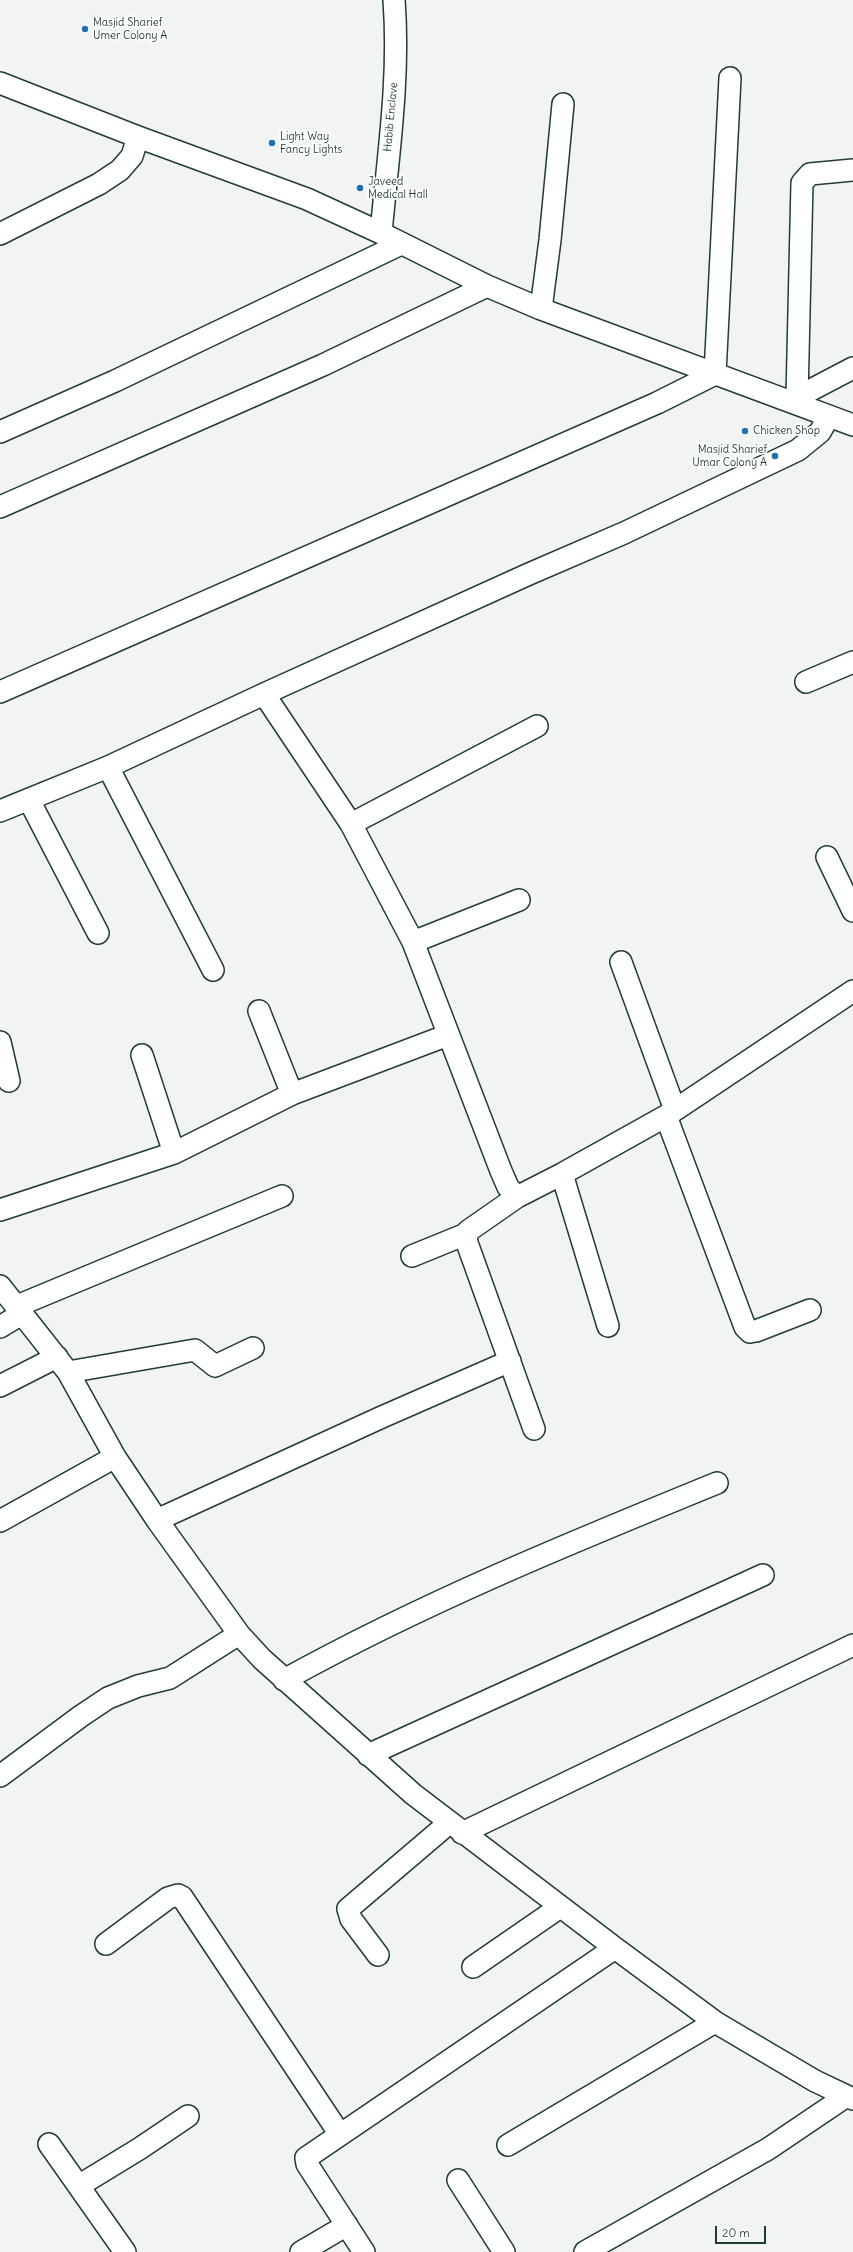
<!DOCTYPE html>
<style>
body{margin:0}
#map{position:relative;width:853px;height:2252px;overflow:hidden;background:#f2f3f3;font-family:Delius,sans-serif}
canvas{display:block}
.scale{position:absolute;left:715px;top:2226px;width:51px;height:18px;box-sizing:border-box;border:2px solid #1f3d34;border-top:0;padding-left:5px;font-size:12px;line-height:14px;white-space:nowrap;color:#1f3d34;-webkit-text-stroke:3px #fff;paint-order:stroke}
</style>
<div id="map">
<canvas width="853" height="2252"></canvas>
<div class="scale">20 m</div>
</div>
<script>
const ctx = document.querySelector('canvas').getContext('2d');
ctx.lineJoin = 'round';
function stroke(path, color, width, dash) { ctx.strokeStyle = color; ctx.lineWidth = width; ctx.lineCap = dash ? 'butt' : 'round'; ctx.setLineDash(dash || []); ctx.stroke(path); }
function label(font, color, halo, rows, align = 'center') {
  ctx.font = font + ' Delius,sans-serif'; ctx.lineWidth = 3.5; ctx.setLineDash([]); ctx.textBaseline = 'middle'; ctx.strokeStyle = halo; ctx.fillStyle = color; for (const [text, x, y, turn = 0] of rows) {
    ctx.save(); ctx.translate(x, y); ctx.rotate((+turn || 0) * Math.PI / 180); ctx.textAlign = isNaN(turn) ? turn : align; if (halo) ctx.strokeText(text, 0, 0); ctx.fillText(text, 0, 0); ctx.restore();
  }
}
const minor = new Path2D(`
 M0 83 138 137 307 199 381 233 487 286 541 309 853 425
 M381 233C388 156 400 77 394 0
 M0 234 99 184 120 170 132 156 138 137
 M541 309 550 240 563 104
 M797 397 802 183 810 174 853 170
 M790 401 853 368
 M0 432 115 381 401 244
 M0 507 323 365 487 286
 M806 682 853 662
 M0 692 657 403 715 374 730 78
 M264 694 351 824 413 942 501 1171 508 1187 517 1197
 M108 767 213 970
 M29 800 98 933
 M0 811 108 767 264 694 529 574 624 533 798 450 820 432 829 416
 M351 824 537 726
 M827 857 853 911
 M413 942 519 900
 M621 962 675 1110
 M259 1011 292 1094
 M0 1042 9 1081
 M142 1055 174 1153
 M666 1116 745 1327 750 1332 756 1331 810 1310
 M562 1174 608 1326
 M0 1210 174 1153 292 1094 448 1035
 M412 1256 466 1234
 M0 1286 68 1372 115 1457 157 1520 239 1634 262 1659 413 1794 615 1948 715 2022 815 2081 853 2099
 M17 1306 282 1196
 M0 1327 23 1313
 M68 1372 195 1350 215 1366 253 1348
 M0 1386 57 1357
 M534 1429 466 1240 468 1231 517 1197 562 1174 666 1116 853 991
 M157 1520 382 1417 510 1361
 M0 1521 115 1457
 M284 1680C423 1603 570 1543 717 1483
 M368 1755 763 1575
 M0 1776 81 1716 108 1698 138 1686 170 1678 239 1634
 M462 1833 853 1645
 M106 1944 168 1898 178 1895 182 1897 339 2133
 M378 1955 351 1919 348 1909 449 1823
 M473 1967 560 1907
 M49 2144 125 2252
 M508 2145 715 2022
 M458 2180 504 2252
 M80 2185 139 2149 188 2116
 M301 2252 347 2225
 M364 2252 307 2164 306 2158 615 1948
 M585 2252 768 2149 845 2097`);
const markers = [
 [85,29,4,"#1f6fb2"],
 [272,143,4,"#1f6fb2"],
 [360,188,4,"#1f6fb2"],
 [745,431,4,"#1f6fb2"],
 [775,456,4,"#1f6fb2"]
];
const poiNames = [
 ["Masjid Sharief",93,23],
 ["Umer Colony A",93,36],
 ["Light Way",280,137],
 ["Fancy Lights",280,150],
 ["Javeed",368,182],
 ["Medical Hall",368,195],
 ["Chicken Shop",753,431],
 ["Masjid Sharief",767,450,"right"],
 ["Umar Colony A",767,463,"right"]
];
const streetNames = [
 ["Habib Enclave",391,117,-85]
];
stroke(minor, '#1f3d34', 24);
stroke(minor, '#fff', 21);
for (const [x, y, r, color] of markers) { const dot = new Path2D(); dot.arc(x, y, r, 0, 2 * Math.PI); ctx.fillStyle = color; ctx.fill(dot); stroke(dot, '#fff', 1.5); }
label('11px', '#1f3d34', '#fff', poiNames, 'left');
label('11px', '#1f3d34', '#fff', streetNames);
</script>
